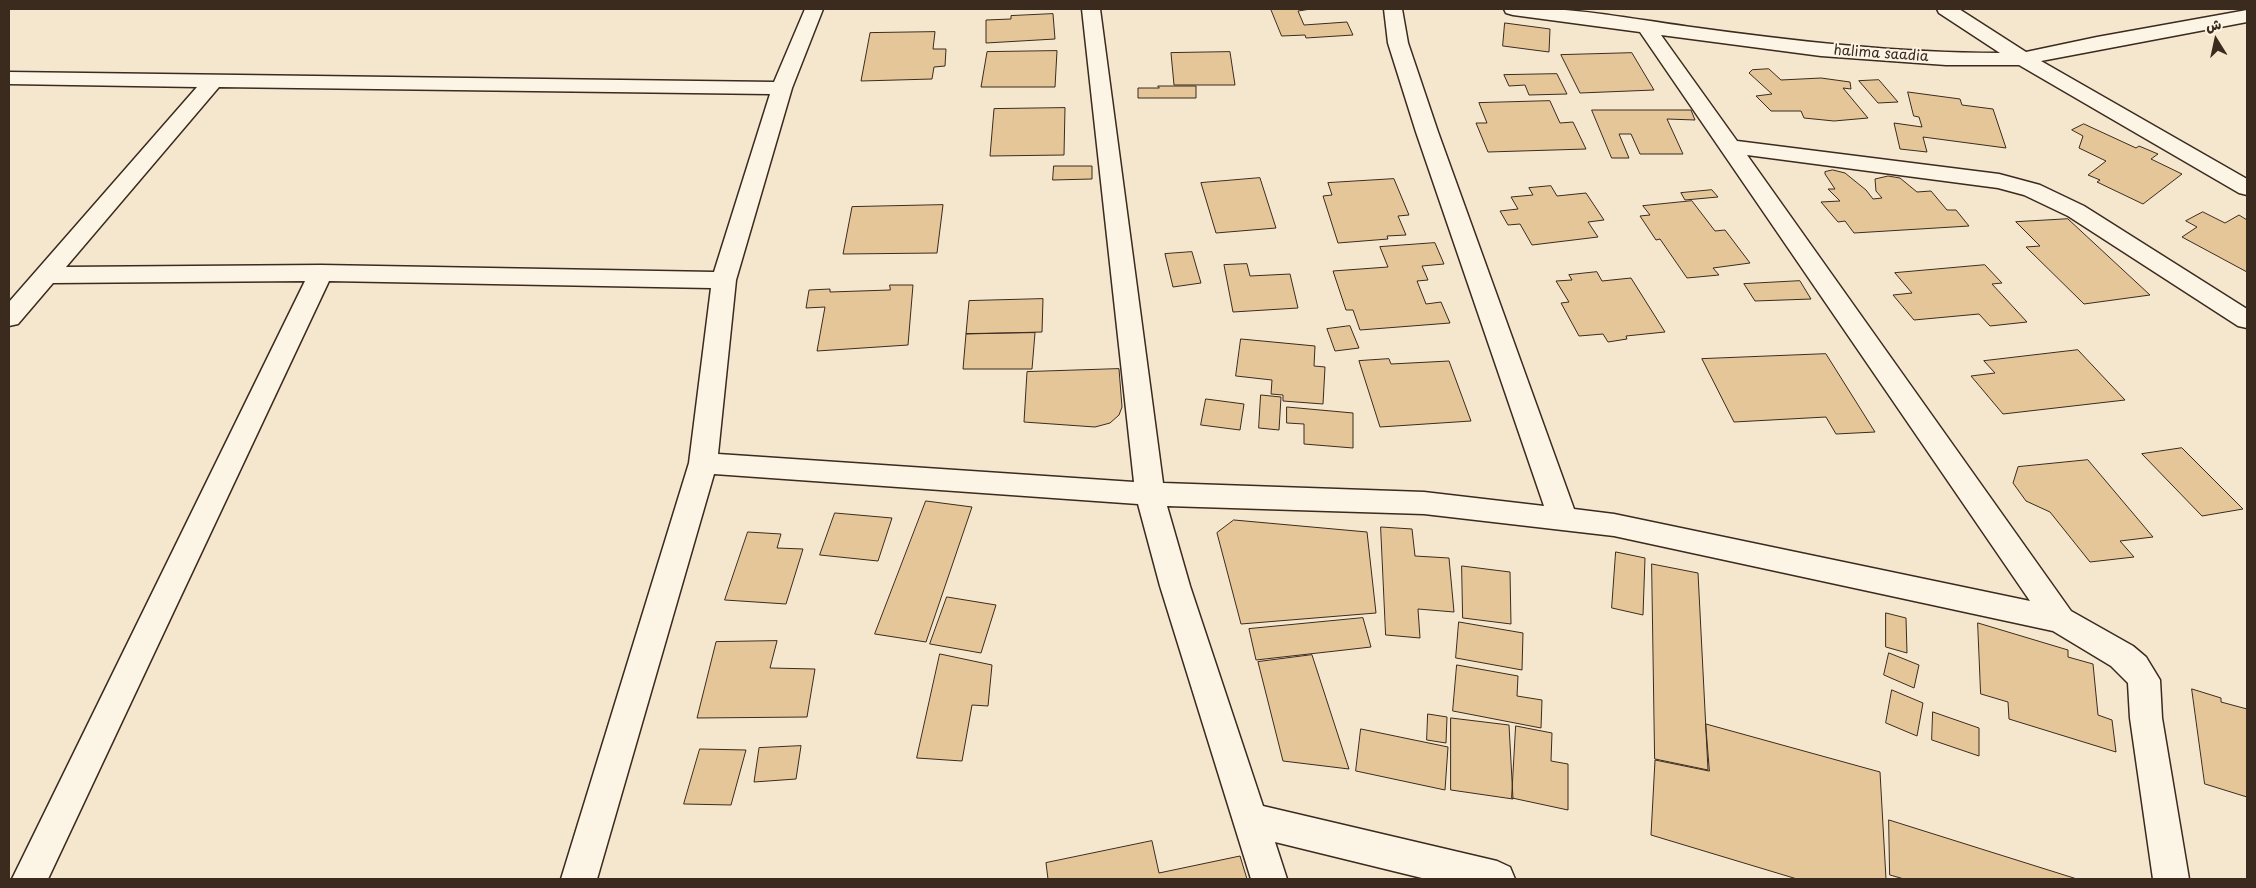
<!DOCTYPE html>
<meta charset="utf-8">
<style>
body{margin:0}
#map{position:relative;width:2256px;height:888px;overflow:hidden;background:#f5e7ce;font-family:"Playpen Sans","Playpen Sans Arabic",sans-serif}
canvas{display:block}
.frame{position:absolute;inset:0;border:10px solid #3b2a1e;pointer-events:none}
.north{position:absolute;left:2191px;top:15px;width:50px;height:50px;-webkit-text-stroke:4px #fcf5e5;paint-order:stroke;rotate:350deg;font-size:14px;font-weight:700;line-height:20px;text-align:center;color:#3b2a1e}
.north::after{content:'';display:block;margin:auto;width:18px;height:22px;background:#3b2a1e;clip-path:polygon(50% 0,100% 100%,50% 72%,0 100%)}
</style>
<div id="map">
<canvas width="2256" height="888"></canvas>
<div class="frame"></div>
<div class="north">ش</div>
</div>
<script>
const ctx = document.querySelector('canvas').getContext('2d');
ctx.lineJoin = 'round';
function fill(path, color) { ctx.fillStyle = color; ctx.fill(path, 'evenodd'); }
function stroke(path, color, width, dash) { ctx.strokeStyle = color; ctx.lineWidth = width; ctx.lineCap = dash ? 'butt' : 'round'; ctx.setLineDash(dash || []); ctx.stroke(path); }
function label(font, color, halo, rows, align = 'center') {
  ctx.font = font + ' "Playpen Sans",sans-serif'; ctx.lineWidth = 4; ctx.setLineDash([]); ctx.textBaseline = 'middle'; ctx.strokeStyle = halo; ctx.fillStyle = color; for (const [text, x, y, turn = 0] of rows) {
    ctx.save(); ctx.translate(x, y); ctx.rotate((+turn || 0) * Math.PI / 180); ctx.textAlign = isNaN(turn) ? turn : align; if (halo) ctx.strokeText(text, 0, 0); ctx.fillText(text, 0, 0); ctx.restore();
  }
}
const building = new Path2D(`
 M1271 9H1311L1298 11 1304 25 1347 22 1353 35 1306 38 1305 35 1282 36Z
 M1053 14 1055 39 986 43V20L1011 19V16Z
 M1505 23 1550 29 1549 52 1503 46Z
 M935 32 933 49H946L945 66 934 67 932 79 861 81 870 33Z
 M1057 51 1055 87H981L987 52Z
 M1230 52 1235 85H1174L1171 53Z
 M1632 53 1654 90 1580 93 1561 55Z
 M1769 69 1781 80 1821 78 1850 82 1851 89 1843 88 1868 118 1834 121 1804 118 1801 111H1771L1756 96 1772 94 1749 73 1752 70Z
 M1557 74 1567 94 1529 95 1525 85 1509 86 1504 75Z
 M1879 80 1898 102 1878 103 1859 81Z
 M1158 86H1196V98H1138V88H1159Z
 M1908 92 1960 99 1962 105 1993 109 2006 148 1923 137 1927 152 1900 149 1894 123 1922 127 1919 117 1914 116Z
 M1550 101 1560 123 1573 122 1586 149 1488 152 1476 123H1487L1479 103Z
 M1065 108 1064 155 990 156 994 109Z
 M1592 110H1691L1695 120 1667 119 1683 154H1640L1631 134H1619L1629 158H1612Z
 M2084 124 2136 148 2139 146 2158 154 2151 159 2182 174 2143 204 2097 182 2100 180 2088 175 2106 161 2079 148 2083 136 2072 130Z
 M1054 166H1092V179L1053 180Z
 M1833 170 1845 173 1866 190 1873 199 1882 198 1876 191 1875 179 1888 176 1900 178 1917 192 1931 191 1947 210H1956L1969 226 1854 233 1845 221 1838 222 1821 202 1840 201 1828 189H1835L1825 174V172Z
 M1260 178 1276 228 1216 233 1201 183Z
 M1394 179 1409 215 1398 216 1406 235 1387 236 1388 239 1338 243 1323 196 1332 195 1328 183Z
 M1551 186 1557 196 1586 193 1604 220 1588 222 1598 237 1532 245 1520 224 1508 225 1500 211 1518 209 1511 197 1533 195 1529 188Z
 M1712 190 1718 197 1685 200 1681 193Z
 M1692 201 1715 231 1725 230 1750 263 1713 268 1719 275 1687 278 1660 239 1656 240 1640 216 1650 215 1643 206Z
 M943 205 937 253 843 254 852 207Z
 M2203 212 2225 223 2239 215 2247 220V272L2182 237 2197 227 2186 221Z
 M2068 219 2150 295 2084 304 2026 247 2040 246 2016 222Z
 M1435 243 1444 264 1422 266 1428 280 1417 281 1426 304 1441 302 1450 323 1360 330 1353 310H1346L1333 271 1388 267 1380 247Z
 M1192 252 1201 283 1173 287 1165 254Z
 M1247 264 1250 276 1290 274 1298 308 1233 312 1224 265Z
 M1985 265 2002 283 1992 284 2027 322 1990 326 1979 314 1914 320 1893 295 1912 293 1895 273Z
 M1597 272 1602 281 1631 278 1665 332 1626 336 1627 339 1608 342 1603 334 1579 336 1561 303 1569 302 1556 281 1572 280 1569 275Z
 M1800 281 1811 299 1755 301 1744 284Z
 M890 285H913L908 345 817 351 825 307 806 308 809 290 830 289V292L890 290Z
 M1043 299 1042 332 966 334 969 301Z
 M1350 326 1359 348 1335 351 1327 329Z
 M1035 333 1032 369H963L966 334Z
 M1241 339 1315 346 1314 366 1325 367 1323 404 1283 401V395L1271 394 1272 380 1236 376Z
 M2078 350 2125 400 2003 414 1971 376 1995 373 1984 361Z
 M1826 354 1875 432 1836 434 1826 417 1734 422 1702 359Z
 M1389 359 1391 364 1449 361 1471 421 1380 427 1359 361Z
 M1119 369 1122 407 1119 415 1110 423 1095 427 1024 422 1027 372Z
 M1261 395 1281 397 1279 430 1259 428Z
 M1206 399 1244 404 1240 430 1201 425Z
 M1287 407 1353 413V448L1304 444V424L1287 423Z
 M2182 448 2243 509 2202 516 2142 454Z
 M2088 460 2153 537 2120 541 2134 557 2090 562 2050 512 2026 501 2013 483 2018 467Z
 M926 501 972 507 926 642 875 634Z
 M835 513 892 518 878 561 820 555Z
 M1234 520 1367 532 1376 613 1241 624 1217 533Z
 M1381 527 1412 529 1415 556 1449 558 1454 612 1418 609 1420 638 1386 635Z
 M748 532 781 534 777 548 803 549 786 604 725 600Z
 M1616 552 1645 558 1643 615 1612 608Z
 M1652 564 1698 573 1708 770 1655 759Z
 M1462 566 1510 572 1511 624 1463 618Z
 M947 597 996 605 981 653 930 644Z
 M1886 613 1906 618 1907 653 1886 647Z
 M1363 618 1371 647 1256 660 1249 629Z
 M1459 622 1523 633 1522 670 1456 658Z
 M1978 623 2068 650V657L2093 664 2098 715 2112 720 2116 752 2009 719 2008 702 1981 694Z
 M777 641 770 668 815 669 807 717 697 718 716 642Z
 M1889 653 1919 665 1914 688 1884 675Z
 M940 654 992 665 988 706 972 705 962 761 917 758Z
 M1312 655 1349 769 1283 761 1258 662Z
 M1457 665 1518 676 1517 696 1542 700 1541 728 1453 711Z
 M2192 689 2221 698V702L2247 709V797L2205 784Z
 M1892 690 1923 703 1917 736 1886 723Z
 M1933 712 1979 728V756L1932 740Z
 M1428 714 1447 717 1446 743 1427 740Z
 M1451 718 1509 725 1513 799 1451 790Z
 M1706 724 1880 772 1886 879H1797L1651 835 1655 760 1709 771Z
 M1516 726 1552 733 1551 761 1568 764V810L1512 798Z
 M1361 729 1448 747 1445 790 1356 771Z
 M801 746 796 779 754 782 759 748Z
 M700 749 746 750 731 805 684 804Z
 M1889 820 2077 879H1904L1890 875Z
 M1152 841 1159 873 1240 856 1247 879H1048L1046 863Z`);
const minor = new Path2D(`
 M805 9H823L792 88 736 280 718 454 1134 482 1082 9H1100L1163 483 1424 492 1544 506 1416 132 1388 43 1384 9H1402L1408 43 1438 132 1574 509 1614 514 2030 601 1640 32 1513 15 1506 13 1504 9C1566 5 1630 19 1691 27 1794 41 1896 53 2000 53L1939 13 1937 9H1959L2026 52 2097 37 2247 10V22L2041 61 2247 179V195L2239 193 2019 65H1946L1821 56 1661 35 1737 141 1999 174 2040 185 2084 206 2247 309V328L2238 326 2068 216 2024 195 1998 188 1747 155 2071 611 2133 646 2146 657 2160 680 2162 718 2189 879H2153L2130 718 2128 683 2111 666 2053 631 1614 536 1424 514 1167 506 1190 586 1263 806 1497 861 1510 867 1515 879H1426L1275 842 1287 879H1251L1160 586 1138 504 714 474 597 879H561L689 463 711 288 329 281 48 879H12L305 281 53 283 18 324 9 326V302L197 87 9 84V72L774 82ZM219 87 770 94 714 272 321 265 66 267Z`);
const farStreetnames = [
 ["halima saadia",1881,54,4]
];
fill(building, '#e5c698');
stroke(building, '#3b2a1e', 1);
stroke(minor, '#3b2a1e', 3);
fill(minor, '#fcf5e5');
label('14px', '#3b2a1e', '#fcf5e5', farStreetnames);
</script>
